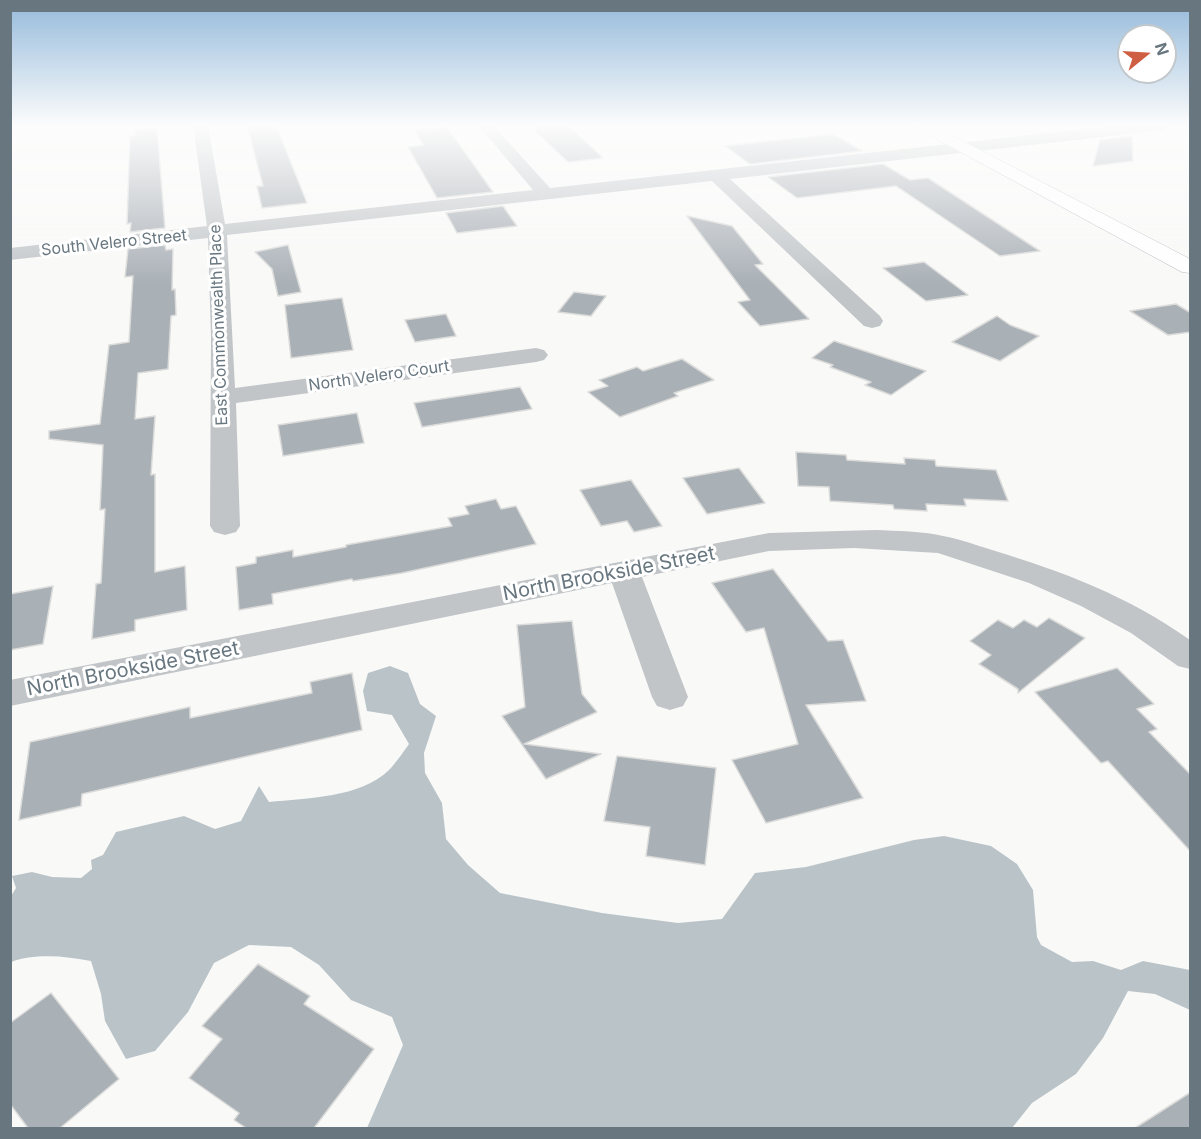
<!DOCTYPE html>
<style>
body{margin:0}
#map{position:relative;width:1201px;height:1139px;overflow:hidden;background:#f9f9f8;font-family:Inter,sans-serif}
canvas{display:block}
.frame{position:absolute;inset:0;border:12px solid #67767f;pointer-events:none}
.north{position:absolute;left:1117px;top:24px;width:60px;height:60px;box-sizing:border-box;background:#fff;border:2px solid #c2c8cc;border-radius:50%;rotate:72deg;font-size:16px;font-weight:700;line-height:24px;text-align:center;color:#67767f}
.north::after{content:'';display:block;margin:auto;width:21px;height:27px;background:#ce5f43;clip-path:polygon(50% 0,100% 100%,50% 72%,0 100%)}
</style>
<div id="map">
<canvas width="1201" height="1139"></canvas>
<div class="frame"></div>
<div class="north">N</div>
</div>
<script>
const ctx = document.querySelector('canvas').getContext('2d');
ctx.lineJoin = 'round';
function fill(path, color) { ctx.fillStyle = color; ctx.fill(path, 'evenodd'); }
function stroke(path, color, width, dash) { ctx.strokeStyle = color; ctx.lineWidth = width; ctx.lineCap = dash ? 'butt' : 'round'; ctx.setLineDash(dash || []); ctx.stroke(path); }
function label(font, color, halo, rows, align = 'center') {
  ctx.font = font + ' Inter,sans-serif'; ctx.lineWidth = 6; ctx.setLineDash([]); ctx.textBaseline = 'middle'; ctx.strokeStyle = halo; ctx.fillStyle = color; for (const [text, x, y, turn = 0] of rows) {
    ctx.save(); ctx.translate(x, y); ctx.rotate((+turn || 0) * Math.PI / 180); ctx.textAlign = isNaN(turn) ? turn : align; if (halo) ctx.strokeText(text, 0, 0); ctx.fillText(text, 0, 0); ctx.restore();
  }
}
const water = new Path2D(`
 M390 666 408 673 420 704 436 716 424 753 425 773 442 803 446 839 468 865 500 893 602 913 678 923 722 919 755 873 806 867 914 840 944 836 991 846 1017 864 1033 890 1037 937 1041 945 1072 962 1093 961 1121 970 1143 961 1190 970V1010L1155 994 1128 991 1103 1038 1076 1074 1032 1103 1012 1128H367L403 1045 392 1017 351 1000 319 965 291 947 249 945 214 963 188 1012 155 1051 126 1059 105 1021 101 994 91 961C66 956 35 953 11 962V896L16 888 12 876 32 872 52 877 81 878 92 869 91 860 103 855 116 832 184 816 215 829 241 821 259 786 269 802C307 798 360 798 389 770 396 763 403 752 409 744L392 715 367 711 363 691 368 673Z`);
const building = new Path2D(`
 M247 125H276L307 203 262 208 257 186H263Z
 M533 125H568L603 158 568 162 533 129 536 128Z
 M447 127 493 192 437 198 408 147 424 145 414 130Z
 M157 128 165 228 130 232 131 223 127 224 130 136 135 135V130Z
 M833 134 862 151 750 164 725 146Z
 M1132 136 1133 161 1093 166 1100 140Z
 M883 164 910 180 928 178 1040 251 1000 256 896 186 797 198 768 177Z
 M503 206 517 226 457 233 446 213Z
 M687 216 732 226 763 264 755 265 809 319 760 326 738 302 750 300Z
 M165 245 166 250 173 249 172 290 175 289 176 315 171 316 168 369 138 373 135 419 155 416 151 475 155 474V572L185 566 187 610 135 620V631L92 639 96 584 101 583 105 509 100 510 103 445 49 439V431L100 424 109 345 129 342 133 276 125 277 128 249Z
 M288 245 301 292 278 296 272 269 255 252Z
 M924 262 968 295 926 301 883 268Z
 M574 292 606 296 591 316 558 312Z
 M342 298 353 350 291 358 285 305Z
 M1176 304 1191 313V332L1168 335 1130 311Z
 M446 314 456 336 415 342 405 320Z
 M997 316 1010 325 1039 336 1000 361 952 342Z
 M834 341 926 371 891 395 865 385 871 382 830 367 833 365 812 358Z
 M682 359 714 380 674 393 678 396 620 417 588 392 608 386 599 380 637 367 643 371Z
 M520 387 532 409 422 427 414 403Z
 M357 413 364 443 283 456 278 425Z
 M796 452 846 455 847 460 905 464 904 458 935 460 936 466 996 470 1008 501 964 499 966 506 926 504 927 511 894 509 893 505 830 501 829 487 798 486Z
 M739 468 765 503 707 514 683 478Z
 M631 480 662 526 634 532 627 521 601 526 580 490Z
 M496 499 501 509 516 506 536 544 402 573 353 581 352 579 272 594 273 604 239 610 236 567 256 563V557L293 550V557L346 547V545L452 526 448 518 469 514 465 506Z
 M773 569 828 641 843 640 866 701 806 705 863 798 766 823 732 760 798 744 764 628 746 632 712 583Z
 M53 586 43 644 10 650V594Z
 M1049 618 1085 638 1018 693V689L979 664 991 655 970 641 998 620 1013 628 1024 620 1037 627Z
 M572 621 582 694 597 712 524 744 601 754 546 779 502 716 525 707 517 625Z
 M1117 668 1154 704 1137 709 1157 729 1149 732 1191 775V852L1108 761 1101 763 1035 692Z
 M352 673 362 730 82 794 81 806 19 820 30 742 190 707V718L312 693 310 682Z
 M617 756 716 768 705 865 646 856 650 827 604 821Z
 M258 964 310 996 304 1004 374 1049 314 1128H246L234 1120 239 1113 189 1078 222 1039 202 1026Z
 M51 993 119 1079 60 1128H28L10 1104V1023Z
 M1191 1092V1128H1135Z`);
const minor = new Path2D(`
 M193 125H208L225 224 533 190 478 125H493L550 188 1121 125H1171L1164 130 730 179 880 316 883 321 880 326 872 328 864 326 712 181 227 235 235 388 536 348 544 350 548 355 544 360 536 362 236 403 240 526 236 532 225 535 214 532 210 526 211 337 208 238 10 260V248L207 226Z
 M875 530C898 531 921 531 943 536 960 539 976 545 992 550 1062 571 1130 597 1190 640V669L1178 666 1131 633 1081 606 1029 583 938 553 854 548 769 551 642 577 688 697 683 706 670 710 657 706 652 697 612 583 10 706V680L769 533Z`);
const secondary = new Path2D(`
 M911 125H932L1190 259V273L1182 272Z`);
const farStreetnames = [
 ["South Velero Street",114,243,-6],
 ["East Commonwealth Place",219,325,-92],
 ["North Velero Court",379,376,-8]
];
const streetNames = [
 ["North Brookside Street",609,574,-11],
 ["North Brookside Street",133,669,-11]
];
fill(water, '#bac4c8');
fill(building, '#a9b0b6');
stroke(building, '#dbdbda', 1.5);
stroke(secondary, '#b4b9bd', 1);
fill(minor, '#c1c5c8');
fill(secondary, '#fff');
const sky = ctx.createLinearGradient(0, 0, 0, 285);
sky.addColorStop(0, '#95badb');
sky.addColorStop(0.44, '#fcfcfc');
sky.addColorStop(1, '#fcfcfc00');
ctx.fillStyle = sky;
ctx.fillRect(0, 0, 1201, 285);
label('16px', '#67767f', '#fff', farStreetnames);
label('20px', '#67767f', '#fff', streetNames);
</script>
